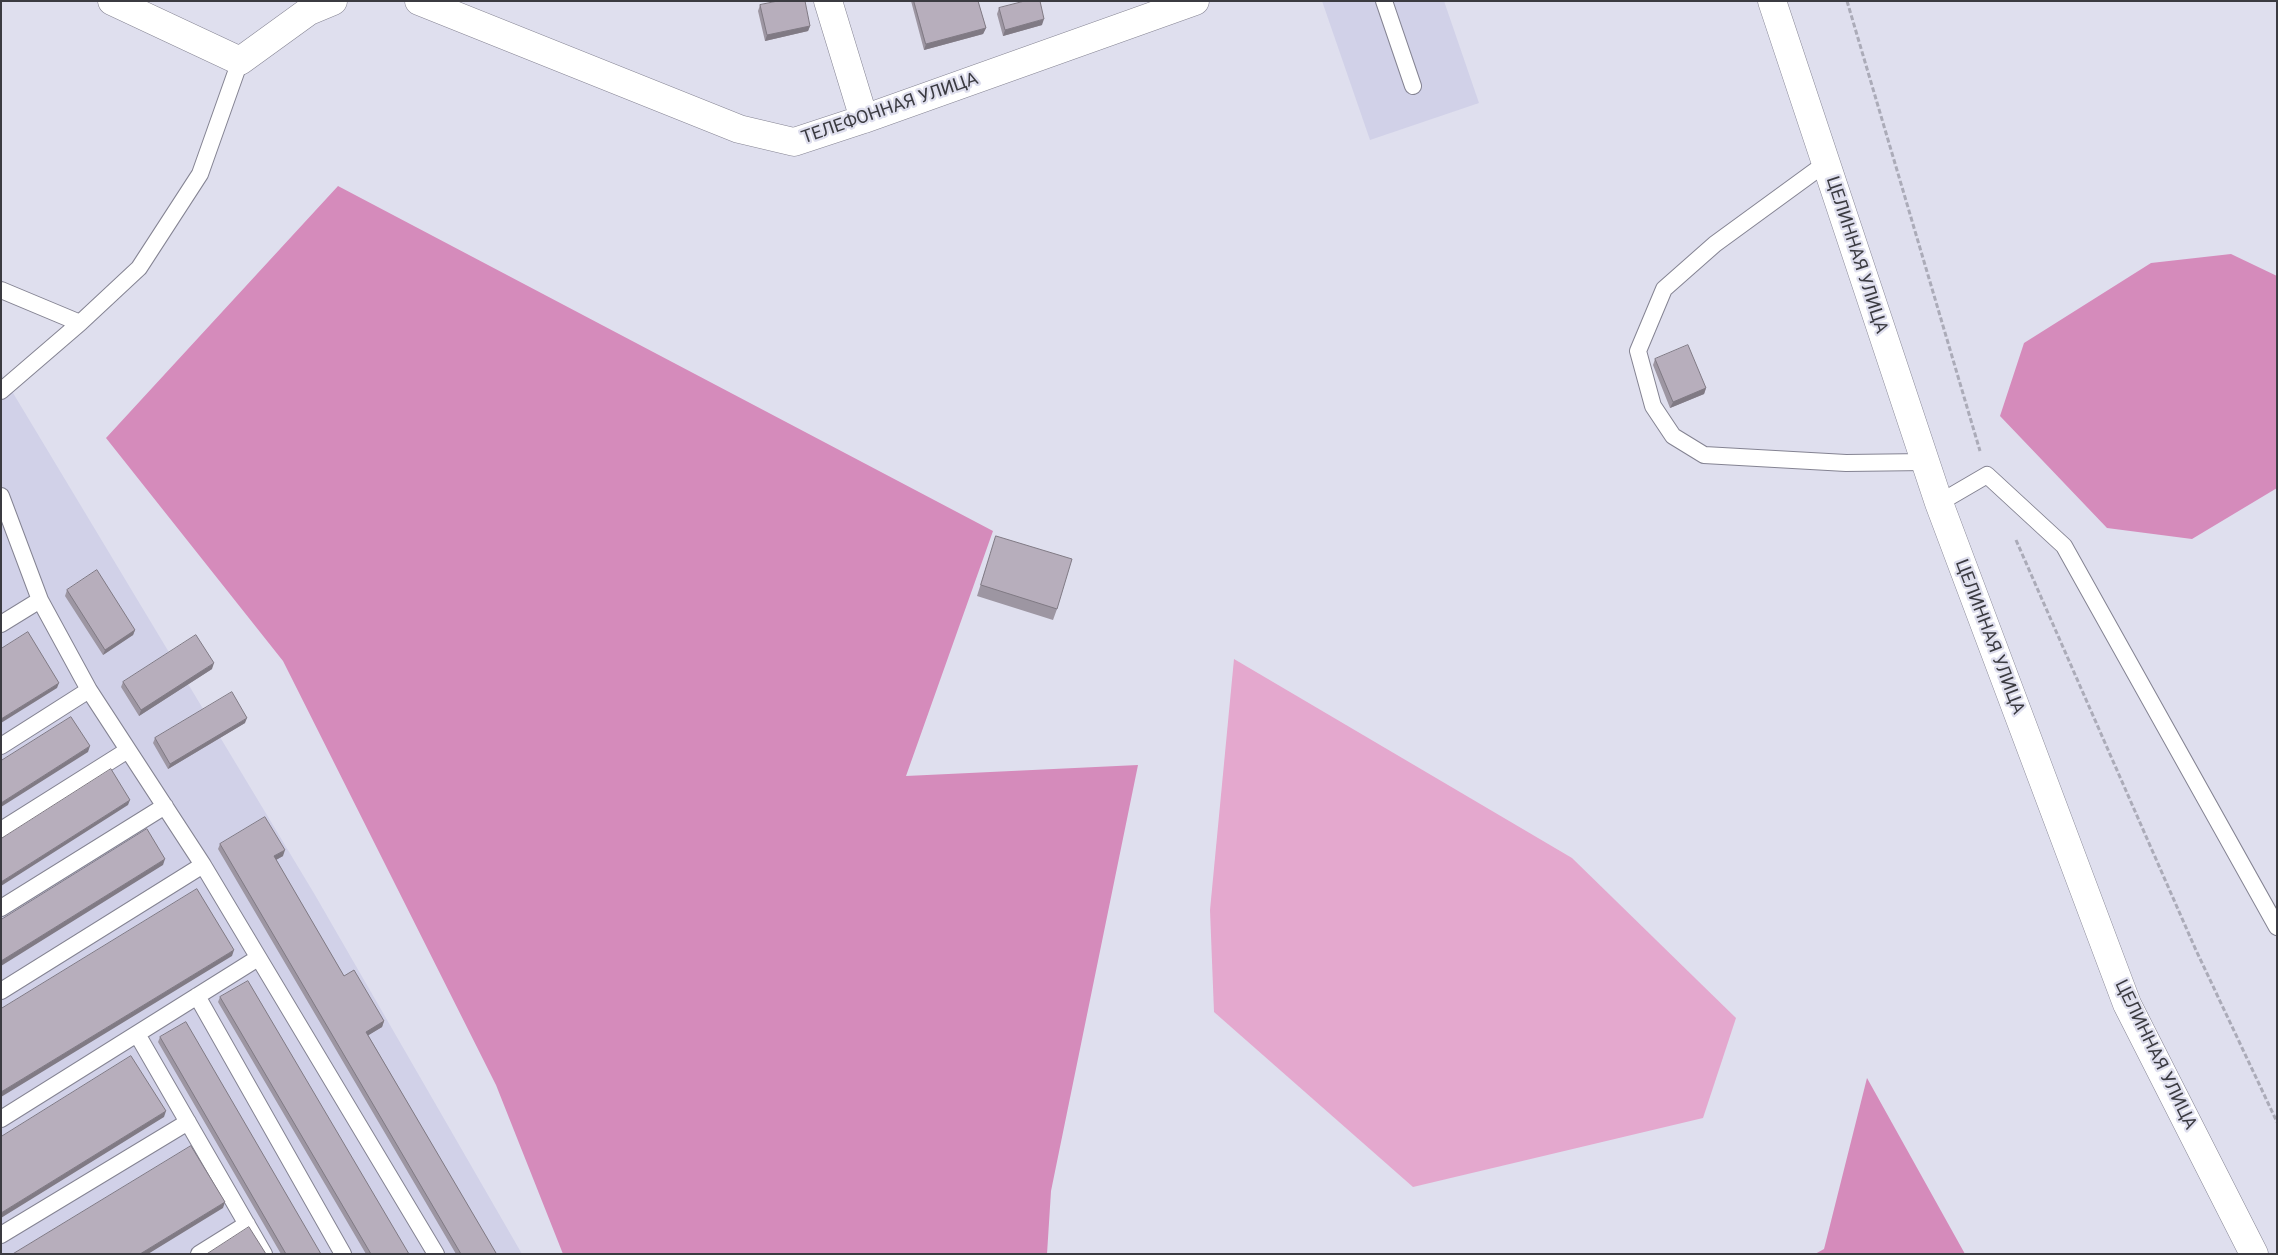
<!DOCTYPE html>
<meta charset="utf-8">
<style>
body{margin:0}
#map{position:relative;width:2278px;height:1255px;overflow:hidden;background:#dfdfee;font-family:Roboto,sans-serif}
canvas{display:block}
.frame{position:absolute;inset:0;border:2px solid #3b3b41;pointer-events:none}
</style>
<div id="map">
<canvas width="2278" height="1255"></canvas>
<div class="frame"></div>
</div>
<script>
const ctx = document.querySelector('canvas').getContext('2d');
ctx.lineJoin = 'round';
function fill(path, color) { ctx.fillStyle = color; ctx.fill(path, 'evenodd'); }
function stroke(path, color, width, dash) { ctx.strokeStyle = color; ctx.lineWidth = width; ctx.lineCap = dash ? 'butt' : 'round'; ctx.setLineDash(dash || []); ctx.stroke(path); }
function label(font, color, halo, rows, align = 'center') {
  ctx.font = font + ' Roboto,sans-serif'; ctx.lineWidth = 4.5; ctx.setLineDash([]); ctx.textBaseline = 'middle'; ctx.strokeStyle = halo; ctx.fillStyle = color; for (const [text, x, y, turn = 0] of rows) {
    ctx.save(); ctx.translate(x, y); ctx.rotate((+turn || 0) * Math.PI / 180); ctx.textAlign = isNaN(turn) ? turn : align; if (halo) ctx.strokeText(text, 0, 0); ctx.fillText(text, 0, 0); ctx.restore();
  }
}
const built = new Path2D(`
 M1322 1H1444L1479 103 1370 140Z
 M1 373 315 895 522 1254H1Z`);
const green = new Path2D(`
 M1234 659 1572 858 1736 1018 1703 1118 1413 1187 1214 1012 1210 910Z`);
const forest = new Path2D(`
 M338 186 993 531 906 776 1138 765 1051 1191 1047 1254H563L496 1085 283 661 106 438Z
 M2231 254 2277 276V488L2192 539 2107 528 2000 416 2024 343 2151 263Z
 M1867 1078 1965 1254H1815L1824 1249Z`);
const path = new Path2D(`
 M1847 1 1980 451
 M2016 540 2195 948 2277 1122`);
const lane = new Path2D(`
 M1384 1 1413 86
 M1826 163 1715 244 1664 289 1638 351 1653 406 1673 436 1704 455 1846 463 1926 462
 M1 290 80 323
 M1 391 80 323 139 268 200 174 240 61
 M1 496 40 600 89 690 203 865 436 1254
 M1939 503 1987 475 2064 546 2277 927
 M1 624 40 600
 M1 746 89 690
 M1 830 128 750
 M1 908 165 806
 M1 991 203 865
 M197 996 343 1254
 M137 1034 264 1254
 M1 1119 258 958
 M1 1235 188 1122
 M199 1254 247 1224`);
const street = new Path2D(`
 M112 1 240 61 309 11 333 1
 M419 1 739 129 794 142 864 119 1195 1
 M828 1 864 119`);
const secondary = new Path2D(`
 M1772 1 1939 503 2127 1004 2254 1254`);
const wall = new Path2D(`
 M911 1H978L986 28 983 34 924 50Z
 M760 5 810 26 808 31 765 41 758 11Z
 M999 8 1042 25 1003 36 997 14Z
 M1655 359 1706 388 1704 394 1670 408 1653 365Z
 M996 536 1057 609 1053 620 977 596Z
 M67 590 135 630 133 635 103 655 65 596Z
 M212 669 139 716 121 687 123 682Z
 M245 723 168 769 153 743 155 738Z
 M220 844 283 856 276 860 344 976 384 1021 382 1027 368 1035 496 1254H456L218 849Z
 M220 997 409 1254H366L218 1002Z
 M160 1037 321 1254H281L158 1042Z`);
const shadedWall = new Path2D(`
 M1044 19 1042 25 1003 36 1005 30Z
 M810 26 808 31 765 41 767 35Z
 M986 28 983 34 924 50 926 44Z
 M1706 388 1704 394 1670 408 1673 402Z
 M135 630 133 635 103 655 105 650Z
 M214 663 212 669 139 716 141 710Z
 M59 683 57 688 1 723V719Z
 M247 718 245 723 168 769 170 764Z
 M90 746 88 752 1 807V803Z
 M130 800 128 805 1 886V882Z
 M285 850 283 856 272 862 274 856Z
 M165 859 163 865 1 966V961Z
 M234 950 232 956 1 1097V1092Z
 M384 1021 382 1027 364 1038 366 1032Z
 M166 1111 164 1117 1 1218V1213Z
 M225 1202 223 1208 148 1254H140Z`);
const building = new Path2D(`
 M778 1H805L810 26 767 35 760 5Z
 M914 1H978L986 28 926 44Z
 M1025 1H1040L1044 19 1005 30 999 8Z
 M1688 345 1706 388 1673 402 1655 359Z
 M996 536 1072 559 1057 609 981 585Z
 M97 570 135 630 105 650 67 590Z
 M28 632 59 683 1 719V649Z
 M196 635 214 663 141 710 123 682Z
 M232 692 247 718 170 764 155 738Z
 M71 717 90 746 1 803V761Z
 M111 769 130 800 1 882V839Z
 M265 817 285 850 274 856 344 976 354 970 384 1021 366 1032 496 1253V1254H461L220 844Z
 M147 829 165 859 1 961V920Z
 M197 889 234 950 1 1092V1009Z
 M248 981 409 1254H371L220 997Z
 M186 1022 321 1254H286L160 1037Z
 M131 1056 166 1111 1 1213V1137Z
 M191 1146 225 1202 140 1254H13Z
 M249 1227 266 1254H207Z`);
const streetNames = [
 ["ТЕЛЕФОННАЯ УЛИЦА",890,109,-19],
 ["ЦЕЛИННАЯ УЛИЦА",1856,255,72],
 ["ЦЕЛИННАЯ УЛИЦА",1989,637,69],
 ["ЦЕЛИННАЯ УЛИЦА",2155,1055,64]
];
fill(built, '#d1d1e8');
fill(green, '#e4a8ce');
fill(forest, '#d58bbb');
stroke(lane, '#848392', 18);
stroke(street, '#848392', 29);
stroke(secondary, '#848392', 29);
stroke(path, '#ababb8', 3, [5, 2.5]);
stroke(lane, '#fff', 16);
stroke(street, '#fff', 28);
stroke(secondary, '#fff', 28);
fill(wall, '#9d96a2');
fill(shadedWall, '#807a84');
fill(building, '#b7aebc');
stroke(building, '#807a84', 1);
label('18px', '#3b3b41', '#dfdfee', streetNames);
</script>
